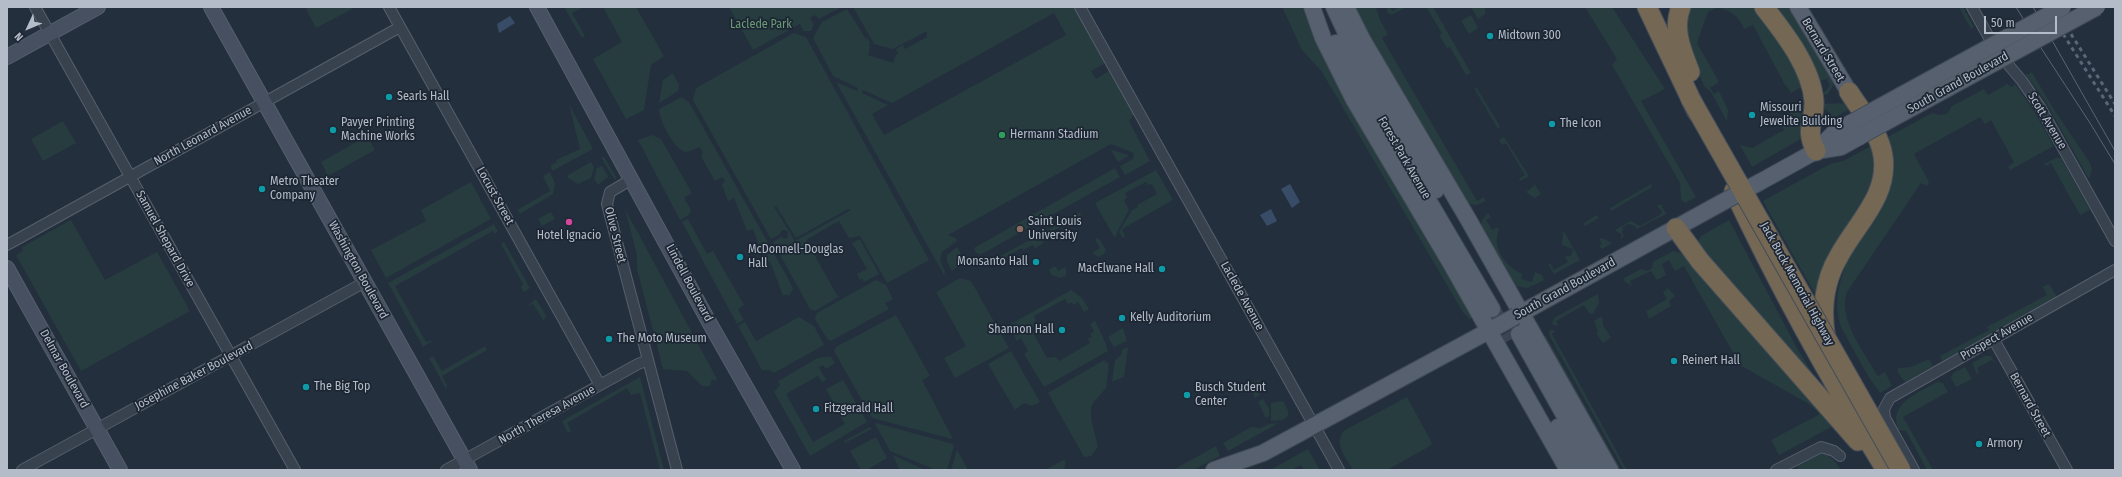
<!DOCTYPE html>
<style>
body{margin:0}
#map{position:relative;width:2122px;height:477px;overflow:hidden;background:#242f3e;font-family:"Fira Sans Condensed",sans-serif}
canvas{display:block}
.frame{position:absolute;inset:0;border:8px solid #b4bcc9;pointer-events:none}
.north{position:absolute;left:8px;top:8px;width:40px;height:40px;-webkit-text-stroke:3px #1d2633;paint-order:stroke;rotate:226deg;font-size:11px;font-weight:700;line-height:16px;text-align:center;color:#b4bcc9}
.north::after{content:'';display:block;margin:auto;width:14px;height:18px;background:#b4bcc9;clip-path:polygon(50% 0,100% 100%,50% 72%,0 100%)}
.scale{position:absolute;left:1984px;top:16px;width:73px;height:18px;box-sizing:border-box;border:2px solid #b4bcc9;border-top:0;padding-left:5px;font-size:12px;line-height:14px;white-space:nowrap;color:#b4bcc9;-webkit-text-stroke:3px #1d2633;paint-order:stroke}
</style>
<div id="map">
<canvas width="2122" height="477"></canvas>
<div class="frame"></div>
<div class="north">N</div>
<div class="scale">50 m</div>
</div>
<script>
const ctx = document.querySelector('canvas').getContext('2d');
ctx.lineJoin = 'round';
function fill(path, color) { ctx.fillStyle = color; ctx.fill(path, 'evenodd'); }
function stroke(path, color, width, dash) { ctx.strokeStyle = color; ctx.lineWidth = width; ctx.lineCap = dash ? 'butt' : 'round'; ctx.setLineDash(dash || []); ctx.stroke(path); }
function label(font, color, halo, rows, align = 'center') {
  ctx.font = font + ' "Fira Sans Condensed",sans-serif'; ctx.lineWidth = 3.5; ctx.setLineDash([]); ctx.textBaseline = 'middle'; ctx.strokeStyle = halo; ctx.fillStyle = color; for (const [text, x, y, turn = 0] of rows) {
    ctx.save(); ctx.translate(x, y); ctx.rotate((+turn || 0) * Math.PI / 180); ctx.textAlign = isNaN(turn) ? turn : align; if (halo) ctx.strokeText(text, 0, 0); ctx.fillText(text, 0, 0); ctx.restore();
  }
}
const green = new Path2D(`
 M309 7H356L316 28 306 9Z
 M564 7H584L572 13 585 36 582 38Z
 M603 7H636L664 56 651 65 644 110 626 119 593 59 622 42Z
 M729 7H842L819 19 815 15 810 18 814 24 811 31H803L800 24 753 50Z
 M853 7H1075L1106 63 1091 71 1096 79 1110 70 1134 113 1132 118 1129 120 1131 125 1150 161 1125 175 1120 166 1133 159 1134 153 1111 144 948 235 956 238 957 241 942 252 940 260 945 272 944 275 836 82 857 91 858 88 833 76 813 38 822 22 847 9 866 39 868 38 870 45H868L870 47 868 55 893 63 896 55 898 54 896 49 903 45 905 49 927 37V31L893 49 874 44ZM1054 13 1066 35 884 135 872 114 888 105 862 93 863 90 892 103Z
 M1282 7H1302L1323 53 1474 318H1470L1469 322 1468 317 1464 314 1322 72 1302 50Z
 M1351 7H1376L1380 20 1388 34 1382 38 1477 201 1484 197 1485 201 1477 205 1468 204Z
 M1387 7H1390L1392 11 1400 7H1407L1391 15 1387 12Z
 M1426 7H1433L1471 73 1466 75 1450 47 1447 48 1439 35 1442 33Z
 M1471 7H1488L1485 9V14L1478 19Z
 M1585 7H1612L1665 89 1641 101 1696 197 1685 203 1681 199 1680 183 1612 65 1617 59Z
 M1687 7H1756L1779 36 1803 86 1791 93 1784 83 1753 25 1744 29C1741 19 1729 8 1717 8 1714 9 1710 11 1708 12L1697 43 1719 82 1710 88 1714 94 1719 91 1728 110 1727 121 1711 92 1704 86 1689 52 1684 30Z
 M1772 7H1790L1832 81 1833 86 1828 94 1821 95 1830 86 1827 79 1817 81Z
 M1959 7H1963L1974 27 1971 29Z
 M1471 15 1478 28 1469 34 1461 21Z
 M794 33 806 37 929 260 887 283 860 236 849 238 839 221 806 240 837 295 840 296 815 311 810 309 773 242 781 237 786 239 788 236V232L785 230H782L779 235 771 239 693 100 696 88ZM776 206 796 238 848 209 851 210 795 241 774 207Z
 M2031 71 2055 111 2090 163 2092 169 2089 179 2044 99 2025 74H2030Z
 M673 73 679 85 678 91 659 103 663 80Z
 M2005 83 2012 87 2015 84 2035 113 2053 145 2052 147 2010 170 2008 167 2014 162 1991 120 1985 124 1980 117 1914 154 1929 182 1927 186 1921 183 1847 292C1837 318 1865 354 1878 376L1885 372 1892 386 1880 393 1868 376 1842 329C1828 296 1847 259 1864 232 1872 219 1883 208 1887 193 1890 181 1887 151 1886 138L1932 113 1940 115 1947 114 1952 106 1984 89 1988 95 2006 85Z
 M1476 87 1500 126 1498 129 1474 88Z
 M682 97 689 102 791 284 793 289 788 297 787 294 783 296 770 261 765 263 753 229 747 231 734 198 728 201 722 185 725 180 722 177 715 181 701 156 703 153 700 147 687 152C675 152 659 120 659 109Z
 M1846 103 1854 107 1818 126 1831 114 1821 106V104Z
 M569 104 593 149 552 171 551 165 557 162 556 160 580 149Z
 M1799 107V112L1807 115 1802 135 1800 136 1799 140 1752 167 1740 145 1752 148 1784 130 1779 121Z
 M63 121 76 143 43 161 31 139Z
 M652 135 661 139 692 193 684 198 691 210 689 215 680 220 638 140Z
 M367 136 375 150 328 176 321 162Z
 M1504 137 1529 176 1520 181 1519 179 1525 175 1506 143 1502 145 1499 140Z
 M1875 144 1878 170 1820 303 1763 201 1830 164 1843 161Z
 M1111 150 1128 155V156L1118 162Z
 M601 157H604L616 177 615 180Z
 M2056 158H2061L2090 210 2080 215 2051 163 2046 166 2044 164Z
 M591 162 594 167 591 178 578 184 568 178V175Z
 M602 166 608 177 598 185 594 179 597 168Z
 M1115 168 1120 177 980 255 978 253H976L974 248Z
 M1156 170 1173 200 1122 229 1125 236 1123 238 1119 232 1132 210 1138 207 1137 205 1157 194 1152 184 1148 185 1146 182 1125 193 1127 198 1124 200 1129 210 1117 232 1116 236 1114 237 1095 203Z
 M550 172 555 183 553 194 520 214 517 210 550 191 543 176Z
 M471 182 491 219 386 278 371 250 426 221 421 210Z
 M1651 184 1652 187 1611 211 1610 208Z
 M1535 185 1541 194 1534 198 1526 192Z
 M1661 204 1666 214 1637 229 1635 226 1628 224 1623 227 1622 232 1624 237 1620 239 1622 235 1615 230 1631 221 1640 226 1661 214 1662 211 1657 206Z
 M625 209 717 379 716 381 712 379 710 386H702L687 371 663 369 637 269V255Z
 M551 212 555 219 542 226 538 219Z
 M1080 212 1081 215 1041 238 1044 243 1035 248 1033 245 1023 250 1022 248 989 266 988 263Z
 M1488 213 1491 217 1486 220 1492 230 1497 227 1499 230C1491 247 1506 267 1522 274L1521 279 1532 282 1535 272 1542 275 1544 280 1528 288 1514 286 1481 230 1482 220Z
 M1596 215 1599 218 1585 226 1583 224Z
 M688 219 707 254 713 251 744 305 738 309 744 320 737 324 682 222Z
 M71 220 105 280 157 252 190 311 81 371 16 255 23 251 22 247Z
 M1729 220 1798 350 1824 392 1697 243 1701 236Z
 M494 224 498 232 494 234 493 231 395 286 426 342 434 340 423 347 388 283Z
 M1563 230 1580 260 1554 274 1548 264 1550 263 1554 270 1568 262 1565 256H1571L1573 249 1562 245Z
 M1097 238 1100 240 1106 250 1104 254 1099 257 1092 253 1100 248 1095 239Z
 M1602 238 1612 243 1602 249 1599 246 1602 244 1599 239Z
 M860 239 879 274 864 282 862 278 860 280 857 274 867 269 852 243Z
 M504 242 530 288 524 292 521 287 523 284 501 244Z
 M957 247 965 261 952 271 947 261V255Z
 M1673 251 1687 255 1835 425 1779 455 1771 440 1820 414 1809 404 1740 365 1684 266 1675 271 1669 260 1662 264 1666 275 1657 280 1651 271 1630 281 1632 286 1623 280 1624 278 1641 269 1647 271 1652 268 1653 262Z
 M1055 266 1058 271 1066 267V275L1061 278 1052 275 1049 270Z
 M960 278 971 281 1009 348 955 378 944 358 966 346 936 292Z
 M876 280 886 285 893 299 885 303 889 309 831 341 828 340 815 319 817 313Z
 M2049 284 2057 297 1942 361 1940 356 1989 330 1987 327 2047 295 2043 287Z
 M1668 288 1675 296 1669 301 1671 306 1649 319 1646 311 1667 299 1663 292Z
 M1071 290 1082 298 1089 309 1084 312 1078 302 1073 305 1072 302 1068 304 1065 299 1034 316 1036 321 1033 323 1034 326 1031 329 1047 358 1056 357 1059 361 1090 343 1088 339 1092 337 1090 334 1094 331 1090 324 1095 321C1099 328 1107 345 1108 351L1044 387 1024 354 1028 351 1021 338 1017 341 1009 325Z
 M1598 294 1599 303 1593 314 1589 313 1584 305 1556 321 1558 326 1552 324 1554 318Z
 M536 299 547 317 543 320 533 304 526 307Z
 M896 315 930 376 922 380 953 439 872 418 834 351 836 347Z
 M1602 316 1603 325 1611 338 1603 343 1596 333 1598 331 1594 321Z
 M799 317 814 326 824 345 774 373 769 370H762L738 326 745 322 756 341Z
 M1123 328 1127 341 1114 347 1108 337Z
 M1550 330 1556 331 1552 334 1627 470H1624L1549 335Z
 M1546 336 1621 470H1617L1543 337Z
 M485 346 487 350 442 376 447 385 446 389 429 358 433 356 442 371Z
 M1128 347 1124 377 1112 382 1115 360 1121 355 1122 350Z
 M1011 351 1040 402 1032 406 1024 403 1015 410 988 364Z
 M1985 356H1991L1996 365 1992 360 1977 368 1979 372 1977 374 1972 363Z
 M825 357H831L835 363 826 369 823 365 819 367 826 380 822 382 818 376 786 394 813 442 845 424 826 389 843 380 867 422 810 456 774 392 780 385 778 381 818 358Z
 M1929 359 1933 366 1905 382 1897 371 1898 368 1911 367Z
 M1104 360 1109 364 1106 388 1093 403 1091 408V418L1098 447 1091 456 1084 457 1048 393Z
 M1965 367 1972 379 1956 387 1951 378 1953 373Z
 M640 377 664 470H660L640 393 631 395 627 388 567 423 571 431 568 433 562 421Z
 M1260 379 1258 387 1260 395 1255 398 1251 389 1248 391 1246 387Z
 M1937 382 1943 383 1948 392 1903 417 1933 470H1927L1906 431 1899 430C1886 404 1920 392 1937 382Z
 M1407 397 1432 443 1430 446 1387 470H1353C1346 457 1332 442 1345 430Z
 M1263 399 1269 408V416L1266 418 1258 402Z
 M1283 401 1288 410V416L1283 420 1271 421V403Z
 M876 423 953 444 954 446 947 470H936L890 451 875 424Z
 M1279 423 1228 451 1223 443 1251 427 1260 428 1269 424Z
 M870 427 872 429 845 443 844 441Z
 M876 437 887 458 867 470H861L850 451Z
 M1216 446 1220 456 1193 470H1173Z
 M1308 449 1320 470H1304L1301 465 1291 470H1270Z
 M957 450 968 470H951Z
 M1820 454C1831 454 1835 461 1841 470H1799L1797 466Z
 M893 455 925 470H900Z
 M1063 460 1066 461 1064 470H1045Z`);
const water = new Path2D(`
 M510 16 515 23 499 33 497 24Z
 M1290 184 1300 202 1292 208 1281 189Z
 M1271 209 1277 221 1267 226 1260 215Z`);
const primaryTunnel = new Path2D(`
 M1494 312 1510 340`);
const street = new Path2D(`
 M35 7 295 470
 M389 7 600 385
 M1080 7 1339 470
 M1972 7 1996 50 2022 81 2040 107 2115 241
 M632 179 610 192 607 204 677 470
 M7 245 400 27
 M1994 340 2067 470
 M22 470 365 282
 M446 470 638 364 648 360
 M1776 470 1821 447 1834 451 1840 456
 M1914 470 1885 418 1884 409 1890 398 2115 270`);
const secondary = new Path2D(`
 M211 7 470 470
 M537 7 709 322 793 470
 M7 57 98 7
 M7 268 120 470`);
const primary = new Path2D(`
 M1312 7 1323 38 1354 100 1450 262 1568 470
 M1334 7 1353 48 1436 190
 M1346 7 1362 39 1468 219 1610 470
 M1798 7 1849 92
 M1336 43 1492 309
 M1876 109 1940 74
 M1884 123 1948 88
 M1816 151 1841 147 1859 137
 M1760 182 1816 151 1834 133 1851 123
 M1516 316 1721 203
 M1519 334 1595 470
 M1558 427 1582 470
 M1214 470 1263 453 1496 327`);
const highway = new Path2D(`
 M1647 7 1697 112
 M1681 7C1672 29 1682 51 1690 72
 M1764 7C1784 33 1811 66 1814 101 1815 123 1804 128 1816 151
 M1734 191C1779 287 1830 379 1886 470
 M1676 228 1700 261 1858 441
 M1826 339C1821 311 1824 281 1839 256 1856 224 1889 196 1883 156 1880 133 1861 111 1849 92`);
const tram = new Path2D(`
 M2016 7C2047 61 2084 110 2115 164
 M2033 7 2115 151`);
const rail = new Path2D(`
 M2046 7 2115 116
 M2054 7 2115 104`);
const primaryBridge = new Path2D(`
 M1940 74 2063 7
 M1948 88 2097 7
 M1851 123 1876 109
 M1859 137 1884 123
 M1721 203 1760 182
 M1496 327 1516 316`);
const highwayBridge = new Path2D(`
 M1690 98 1901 470`);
const markers = [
 [1490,36,4,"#0f9aa8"],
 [389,97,4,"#0f9aa8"],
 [1752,115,4,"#0f9aa8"],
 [1552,124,4,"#0f9aa8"],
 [333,130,4,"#0f9aa8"],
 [1002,135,4,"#2e9e5b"],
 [262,189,4,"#0f9aa8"],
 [569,222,4,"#d1479c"],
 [1020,229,4,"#8d6e63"],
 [740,257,4,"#0f9aa8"],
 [1036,262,4,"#0f9aa8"],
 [1162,269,4,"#0f9aa8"],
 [1122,318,4,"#0f9aa8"],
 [1062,330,4,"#0f9aa8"],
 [609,339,4,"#0f9aa8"],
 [1674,361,4,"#0f9aa8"],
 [306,387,4,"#0f9aa8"],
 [1187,395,4,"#0f9aa8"],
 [816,409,4,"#0f9aa8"],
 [1979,444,4,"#0f9aa8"]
];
const parkNames = [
 ["Laclede Park",761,25]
];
const poiNames = [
 ["Midtown 300",1498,36],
 ["Searls Hall",397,97],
 ["Missouri",1760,108],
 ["Jewelite Building",1760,122],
 ["Pavyer Printing",341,123],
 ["Machine Works",341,137],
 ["The Icon",1560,124],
 ["Hermann Stadium",1010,135],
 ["Metro Theater",270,182],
 ["Company",270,196],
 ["Saint Louis",1028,222],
 ["University",1028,236],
 ["Hotel Ignacio",569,236,"center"],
 ["McDonnell-Douglas",748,250],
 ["Hall",748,264],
 ["Monsanto Hall",1028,262,"right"],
 ["MacElwane Hall",1154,269,"right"],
 ["Kelly Auditorium",1130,318],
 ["Shannon Hall",1054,330,"right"],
 ["The Moto Museum",617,339],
 ["Reinert Hall",1682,361],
 ["The Big Top",314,387],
 ["Busch Student",1195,388],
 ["Center",1195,402],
 ["Fitzgerald Hall",824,409],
 ["Armory",1987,444]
];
const streetNames = [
 ["Bernard Street",1823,50,59],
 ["South Grand Boulevard",1958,83,-29],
 ["Scott Avenue",2047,121,59],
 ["North Leonard Avenue",203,136,-29],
 ["Forest Park Avenue",1404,158,60],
 ["Locust Street",495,196,61],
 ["Olive Street",615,235,76],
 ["Samuel Shepard Drive",165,239,61],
 ["Washington Boulevard",358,270,61],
 ["Lindell Boulevard",689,283,62],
 ["Jack Buck Memorial Highway",1797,284,61],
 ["South Grand Boulevard",1565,289,-29],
 ["Laclede Avenue",1242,296,61],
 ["Prospect Avenue",1997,337,-30],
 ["Delmar Boulevard",64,369,61],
 ["Josephine Baker Boulevard",194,376,-28],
 ["Bernard Street",2030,405,61],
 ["North Theresa Avenue",547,415,-29]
];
fill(green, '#263c3f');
fill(water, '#394c67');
stroke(primaryTunnel, '#3a4453', 16, [16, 8]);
stroke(street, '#565f6c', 12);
stroke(secondary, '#565f6c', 16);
stroke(primary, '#414a57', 18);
stroke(highway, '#434c59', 21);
stroke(street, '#38414e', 10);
stroke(secondary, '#465061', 14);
stroke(primary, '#56606e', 16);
stroke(highway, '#746855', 19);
stroke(tram, '#5a6575', 1);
stroke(rail, '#5a6575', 3, [4, 4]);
stroke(primaryBridge, '#414a57', 18, []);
stroke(highwayBridge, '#434c59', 21, []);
stroke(primaryBridge, '#56606e', 16);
stroke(highwayBridge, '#746855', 19);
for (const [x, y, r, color] of markers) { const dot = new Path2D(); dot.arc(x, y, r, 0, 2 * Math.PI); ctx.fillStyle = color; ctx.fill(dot); stroke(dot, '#1d2633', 1.5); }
label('12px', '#6b9a76', '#1d2633', parkNames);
label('12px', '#b4bcc9', '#1d2633', poiNames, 'left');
label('12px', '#b4bcc9', '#1d2633', streetNames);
</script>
